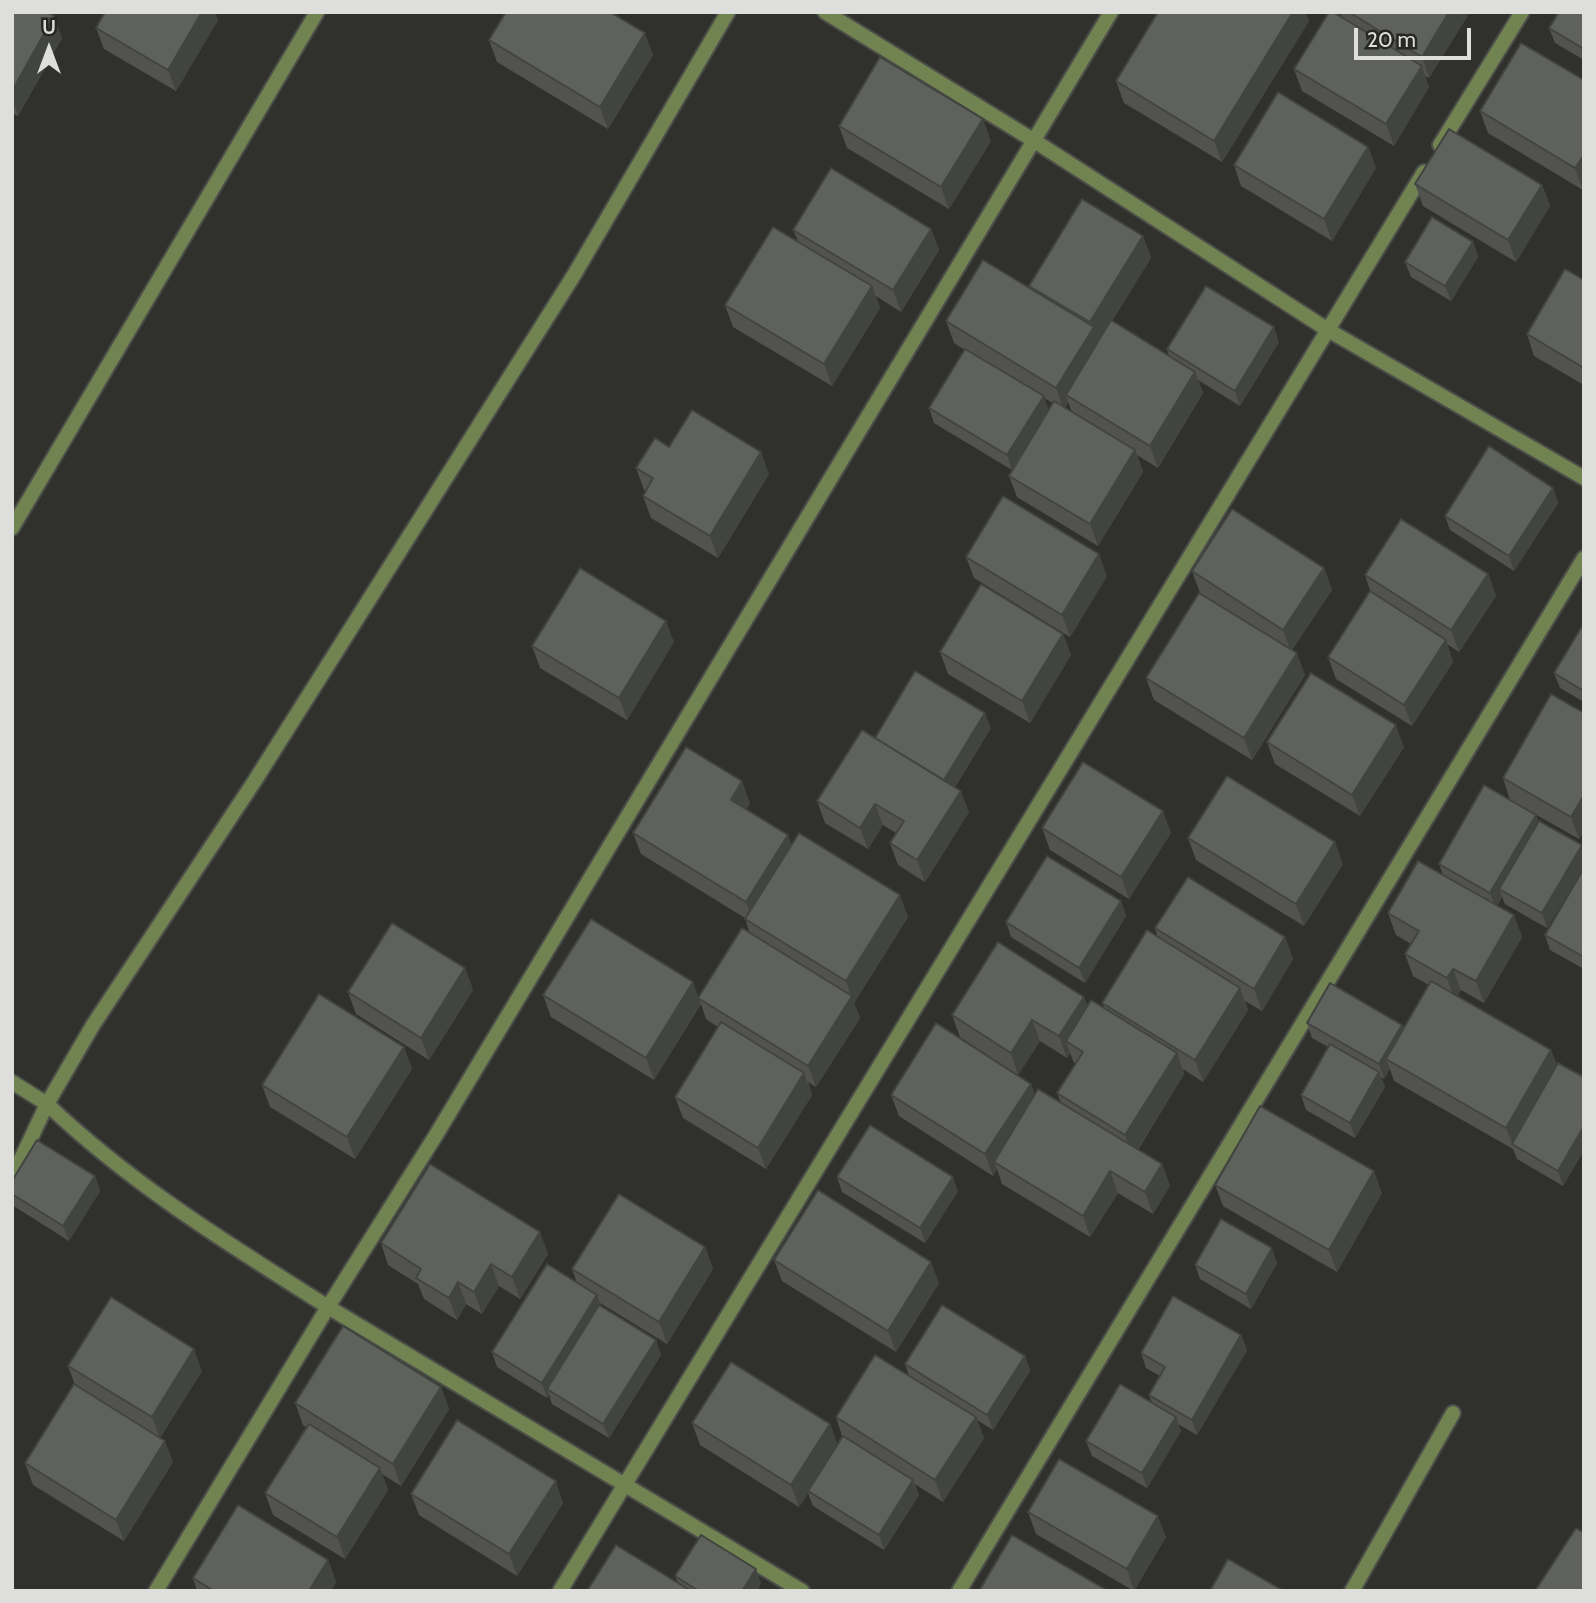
<!DOCTYPE html>
<style>
body{margin:0}
#map{position:relative;width:1596px;height:1603px;overflow:hidden;background:#30312d;font-family:Cabin,sans-serif}
canvas{display:block}
.frame{position:absolute;inset:0;border:14px solid #dedfdd;pointer-events:none}
.north{position:absolute;left:14px;top:14px;width:70px;height:70px;-webkit-text-stroke:5px #262724;paint-order:stroke;rotate:0deg;font-size:19px;font-weight:700;line-height:28px;text-align:center;color:#dedfdd}
.north::after{content:'';display:block;margin:auto;width:24px;height:32px;background:#dedfdd;clip-path:polygon(50% 0,100% 100%,50% 72%,0 100%)}
.scale{position:absolute;left:1354px;top:28px;width:117px;height:32px;box-sizing:border-box;border:4px solid #dedfdd;border-top:0;padding-left:9px;font-size:21px;line-height:24px;white-space:nowrap;color:#dedfdd;-webkit-text-stroke:5px #262724;paint-order:stroke}
</style>
<div id="map">
<canvas width="1596" height="1603"></canvas>
<div class="frame"></div>
<div class="north">U</div>
<div class="scale">20 m</div>
</div>
<script>
const ctx = document.querySelector('canvas').getContext('2d');
ctx.lineJoin = 'round';
function stroke(path, color, width, dash) { ctx.strokeStyle = color; ctx.lineWidth = width; ctx.lineCap = dash ? 'butt' : 'round'; ctx.setLineDash(dash || []); ctx.stroke(path); }
function fill(path, color) { ctx.fillStyle = color; ctx.fill(path, 'evenodd'); }
const street = new Path2D(`
 M825 12 1033 140 1328 330 1584 478
 M1440 145 1522 12
 M12 528 317 12
 M12 1082 47 1104 12 1178
 M156 1591 328 1307C230 1245 132 1185 47 1104L93 1025 254 782 574 275 728 12
 M560 1591 1424 172
 M802 1591 328 1307 436 1135 1111 12
 M959 1591 1584 558
 M1352 1591 1453 1413`);
const wall = new Path2D(`
 M12 12 62 38 18 116 12 113Z
 M1340 12H1470L1429 78 1425 76 1429 87 1394 146 1302 91 1294 69 1342 18Z
 M1584 12V60L1555 43 1549 28Z
 M218 20 176 91 104 49 96 28Z
 M1309 21 1222 162 1124 103 1116 81Z
 M489 40 653 55 608 129 497 62Z
 M1584 80 1583 190 1488 133 1480 111Z
 M839 126 991 141 949 209 847 148Z
 M1368 147 1376 168 1332 241 1241 186 1234 165Z
 M1415 184 1542 185 1550 206 1516 262 1423 206Z
 M931 229 939 250 901 312 876 296 880 308 832 386 733 327 725 305 798 241 793 230Z
 M1143 236 1151 258 1112 321 1169 356 1167 349 1279 342 1240 406 1198 380 1203 393 1158 468 1137 455 1143 472 1098 546 1017 497 1009 476 1012 470 934 423 929 408 965 350 954 343 946 321 1031 289 1029 286ZM1044 398 1053 403 1049 410ZM1068 402 1072 412 1065 408Z
 M1473 242 1478 257 1451 301 1411 277 1405 262Z
 M1584 280V385L1534 356 1527 334Z
 M669 447 769 474 718 558 651 518 643 496 646 491 644 490 636 468Z
 M1553 488 1558 503 1514 571 1450 530 1445 516Z
 M966 557 1107 576 1070 637 974 578Z
 M1324 568 1332 590 1292 650 1305 675 1252 760 1154 700 1146 678 1200 593 1192 571Z
 M1488 574 1496 596 1459 652 1447 644 1453 662 1412 726 1336 679 1328 657 1371 593 1365 575Z
 M1584 623V702L1560 688 1554 673Z
 M1063 634 1071 655 1030 723 948 674 940 652Z
 M674 642 627 720 540 668 532 646Z
 M1584 713V831L1579 839 1510 800 1503 778Z
 M991 728 955 787 969 812 925 882 898 865 890 843 896 833 883 825 868 849 825 823 817 801 875 738Z
 M1267 742 1404 747 1360 816 1275 764Z
 M750 803 746 810 788 835 791 845 908 917 854 1003 860 1018 816 1087 808 1082 812 1095 766 1169 683 1118 675 1097 718 1027 706 1019 701 1004 654 1080 551 1017 543 995 693 982 698 997 750 934 745 918 641 854 633 833Z
 M1536 815 1538 822 1582 845 1584 851V866L1547 928 1505 904 1502 897 1497 906 1514 915 1522 937 1484 1003 1461 990 1457 997 1551 1050 1557 1065 1584 1077V1150L1563 1186 1517 1159 1513 1149 1394 1081 1390 1069 1384 1079 1381 1077 1385 1087 1355 1138 1306 1110 1301 1095 1328 1047 1312 1038 1307 1023 1402 1025 1403 1029 1429 985 1413 976 1405 954 1411 944 1396 935 1388 913 1443 875 1439 864Z
 M1042 828 1171 833 1129 899 1050 850Z
 M1188 838 1343 864 1304 926 1196 860Z
 M1584 868V969L1550 950 1545 935Z
 M1121 901 1126 916 1085 983 1011 937 1006 922Z
 M1155 928 1285 937 1293 959 1262 1011 1245 1001 1248 1010 1203 1082 1183 1069 1184 1074 1138 1150 1162 1164 1170 1186 1153 1214 1118 1193 1090 1237 1002 1184 997 1169 993 1176 899 1116 891 1095 1031 1084 1035 1095 1061 1103 1057 1093 1076 1064 1074 1063 1070 1053 1067 1058 1040 1041 1018 1075 960 1037 952 1015 1084 997 1087 1005 1104 1007 1102 1003 1158 938Z
 M465 968 473 990 429 1060 356 1014 348 992Z
 M404 1047 412 1069 355 1159 270 1107 262 1085Z
 M95 1176 100 1191 69 1241 12 1205V1181Z
 M837 1177 958 1191 925 1243 842 1192Z
 M1215 1185 1382 1193 1337 1272 1223 1206Z
 M381 1243 548 1254 520 1299 499 1286 482 1314 466 1304 457 1320 424 1299 418 1284 388 1265Z
 M705 1247 713 1269 667 1344 600 1303 601 1307 656 1340 661 1355 609 1438 552 1404 549 1395 547 1398 497 1367 492 1352 577 1283 572 1269Z
 M774 1260 939 1283 896 1352 782 1281Z
 M1277 1263 1251 1309 1200 1279 1195 1265Z
 M1241 1335 1247 1350 1197 1435 1178 1424 1181 1431 1147 1488 1092 1456 1086 1441 1152 1403 1149 1395 1160 1376 1146 1368 1141 1353Z
 M1025 1356 1030 1371 993 1430 977 1420 984 1438 943 1502 915 1484 919 1495 884 1550 813 1506 808 1493 799 1507 700 1445 692 1423 830 1424 837 1444 842 1436 836 1417 909 1376 905 1364Z
 M68 1366 202 1371 160 1438 173 1462 124 1541 33 1485 25 1463 75 1385Z
 M441 1387 449 1409 401 1486 382 1474 388 1490 345 1559 273 1515 265 1493 306 1427 303 1425 295 1403Z
 M411 1494 563 1503 517 1576 419 1515Z
 M1028 1512 1166 1537 1134 1591 1036 1534Z
 M328 1560 336 1582 331 1591H197L193 1578Z
 M675 1576 761 1583 757 1591H587L678 1583Z`);
const shadedWall = new Path2D(`
 M202 12H215L218 20 176 91 168 70Z
 M1293 12H1306L1309 21 1222 162 1214 141Z
 M1449 12H1470L1429 78 1422 57Z
 M54 16 62 38 18 116 12 99V91Z
 M645 33 653 55 608 129 600 107Z
 M1422 66 1429 87 1394 146 1386 124Z
 M983 119 991 141 949 209 941 187Z
 M1368 147 1376 168 1332 241 1324 219Z
 M1584 155V189L1583 190 1575 168Z
 M1542 185 1550 206 1516 262 1508 240Z
 M931 229 939 250 901 312 893 290Z
 M1143 236 1151 258 1066 395 1068 402 1064 410 1056 388 1092 329 1090 322Z
 M1473 242 1478 257 1451 301 1445 286Z
 M872 286 880 308 832 386 824 364Z
 M1274 327 1279 342 1240 406 1235 391Z
 M1195 372 1203 393 1158 468 1150 446Z
 M1044 396 1049 411 1012 470 1007 455Z
 M1135 450 1143 472 1098 546 1090 524Z
 M761 452 769 474 718 558 710 536Z
 M1553 488 1558 503 1514 571 1509 556Z
 M1099 554 1107 576 1070 637 1062 615Z
 M1324 568 1332 590 1291 651 1283 630Z
 M1488 574 1496 596 1459 652 1451 630Z
 M666 621 674 642 627 720 619 698Z
 M1063 634 1071 655 1030 723 1022 701Z
 M1446 640 1453 662 1412 726 1404 705Z
 M1297 653 1305 675 1252 760 1244 738Z
 M985 713 991 728 948 797 943 782Z
 M1396 725 1404 747 1360 816 1352 795Z
 M742 781 750 803 738 822 731 800Z
 M961 791 969 812 925 882 917 860Z
 M1584 795V831L1579 839 1571 817Z
 M875 804 883 825 868 849 860 828Z
 M1163 811 1171 833 1129 899 1121 877Z
 M1536 815 1541 830 1499 889 1502 897 1496 908 1490 893Z
 M788 835 796 857 754 924 746 902Z
 M1335 842 1343 864 1304 926 1296 904Z
 M1582 845 1584 851V866L1547 928 1542 913Z
 M900 895 908 917 854 1003 860 1018 816 1087 808 1066 851 997 846 981Z
 M1121 901 1126 916 1085 983 1079 968Z
 M1514 915 1522 937 1484 1003 1476 981Z
 M1285 937 1293 959 1262 1011 1254 989Z
 M465 968 473 990 429 1060 421 1038Z
 M1453 969 1461 990 1455 1000 1447 978Z
 M693 982 701 1004 654 1080 646 1058Z
 M1240 988 1248 1010 1203 1082 1195 1060Z
 M1084 997 1092 1019 1066 1041 1070 1053 1067 1058 1059 1036Z
 M1032 1020 1040 1041 1018 1075 1011 1053Z
 M1402 1025 1407 1039 1386 1059 1390 1069 1384 1079 1379 1064Z
 M404 1047 412 1069 355 1159 347 1137Z
 M1551 1050 1559 1072 1513 1145 1506 1128Z
 M1177 1053 1184 1074 1133 1157 1125 1135Z
 M1379 1072 1385 1087 1355 1138 1350 1123Z
 M804 1073 812 1095 766 1169 758 1148Z
 M1031 1084 1039 1105 994 1162 997 1169 993 1176 985 1154Z
 M1584 1126V1150L1563 1186 1558 1171Z
 M1162 1164 1170 1186 1153 1214 1145 1192Z
 M1110 1171 1118 1193 1090 1237 1083 1216Z
 M1374 1171 1382 1193 1337 1272 1329 1250Z
 M95 1176 100 1191 69 1241 63 1226Z
 M953 1177 958 1191 925 1243 920 1228Z
 M540 1232 548 1254 520 1299 512 1277Z
 M705 1247 713 1269 667 1344 659 1322Z
 M1272 1248 1277 1263 1251 1309 1246 1294Z
 M931 1262 939 1283 896 1352 888 1331Z
 M491 1264 499 1286 482 1314 474 1292Z
 M458 1282 466 1304 457 1320 449 1298Z
 M597 1295 602 1310 547 1389 549 1395 547 1398 542 1383Z
 M1241 1335 1247 1350 1197 1435 1192 1420Z
 M656 1340 661 1355 609 1438 603 1424Z
 M194 1349 202 1371 160 1438 152 1417Z
 M1025 1356 1030 1371 993 1430 987 1415Z
 M441 1387 449 1409 401 1486 393 1464Z
 M976 1417 984 1438 943 1502 935 1480Z
 M1176 1417 1181 1431 1147 1488 1142 1473Z
 M830 1424 838 1446 808 1491V1493L799 1507 791 1485Z
 M165 1441 173 1462 124 1541 116 1520Z
 M380 1468 388 1490 345 1559 337 1537Z
 M913 1480 919 1495 884 1550 879 1535Z
 M556 1481 563 1503 517 1576 509 1554Z
 M1158 1516 1166 1537 1134 1591 1127 1569Z
 M328 1560 336 1582 331 1591H309Z
 M756 1569 761 1583 757 1591H742Z`);
const building = new Path2D(`
 M12 12H47L54 16 12 91Z
 M105 12H202L168 70 96 28Z
 M506 12H610L645 33 600 107 489 40Z
 M1158 12H1293L1214 141 1116 81Z
 M1329 12H1333L1422 66 1386 124 1294 69Z
 M1349 12H1449L1422 57Z
 M1559 12H1584V49L1549 28Z
 M1521 43 1584 80V155L1575 168 1480 111Z
 M880 57 983 119 941 187 839 126Z
 M1278 92 1368 147 1324 219 1234 165Z
 M1449 129 1542 185 1508 240 1415 184Z
 M831 168 931 229 893 290 793 230Z
 M1082 199 1143 236 1090 322 1029 286Z
 M1432 217 1473 242 1445 286 1405 262Z
 M773 227 872 286 824 364 725 305Z
 M983 260 1094 327 1056 388 946 321Z
 M1565 269 1584 280V368L1527 334Z
 M1206 286 1274 327 1235 391 1167 349Z
 M1111 320 1195 372 1150 446 1066 395Z
 M965 349 1044 396 1007 455 929 408Z
 M1054 401 1135 450 1090 524 1009 476Z
 M692 410 761 452 710 536 643 496 653 478 636 468 655 438 669 447Z
 M1489 446 1553 488 1509 556 1445 516Z
 M1003 496 1099 554 1062 615 966 557Z
 M1232 509 1324 568 1283 630 1192 571Z
 M1401 519 1488 574 1451 630 1365 575Z
 M580 568 666 621 619 698 532 646Z
 M981 584 1063 634 1022 701 940 652Z
 M1370 591 1446 640 1404 705 1328 657Z
 M1199 593 1297 653 1244 738 1146 678Z
 M1584 623V691L1554 673Z
 M915 671 985 713 944 780 875 738Z
 M1311 673 1396 725 1352 795 1267 742Z
 M1551 694 1584 713V795L1571 817 1503 778Z
 M862 730 961 791 917 860 890 843 904 821 875 804 860 828 817 801Z
 M686 747 742 781 731 800 788 835 746 902 633 833Z
 M1083 762 1163 811 1121 877 1042 828Z
 M1227 776 1335 842 1296 904 1188 838Z
 M1484 785 1536 815 1490 893 1439 864Z
 M1539 821 1582 845 1542 913 1499 889Z
 M799 833 900 895 846 981 745 919Z
 M1047 856 1121 901 1079 968 1006 922Z
 M1418 861 1514 915 1476 981 1453 969 1447 978 1405 954 1419 931 1388 913Z
 M1584 868V957L1545 935Z
 M1188 877 1285 937 1254 989 1155 928Z
 M591 919 693 982 646 1058 543 995Z
 M392 923 465 968 421 1038 348 992Z
 M742 928 852 996 808 1066 698 998Z
 M1147 930 1240 988 1195 1060 1102 1003Z
 M998 942 1084 997 1059 1036 1032 1020 1011 1053 952 1015Z
 M1431 981 1551 1050 1506 1128 1386 1059Z
 M1330 983 1402 1025 1379 1064 1307 1023Z
 M319 994 404 1047 347 1137 262 1085Z
 M1091 1000 1177 1053 1125 1135 1057 1093 1083 1052 1066 1041Z
 M721 1022 804 1073 758 1148 675 1097Z
 M936 1023 1031 1084 985 1154 891 1095Z
 M1330 1044 1379 1072 1350 1123 1301 1095Z
 M1558 1063 1584 1077V1126L1558 1171 1512 1144Z
 M1038 1089 1162 1164 1145 1192 1110 1171 1083 1216 994 1162Z
 M1260 1106 1374 1171 1329 1250 1215 1185Z
 M870 1125 953 1177 920 1228 837 1177Z
 M37 1140 95 1176 63 1226 12 1194V1181Z
 M430 1164 540 1232 512 1277 491 1264 474 1292 458 1282 449 1298 416 1278 421 1269 381 1243Z
 M818 1190 931 1262 888 1331 774 1260Z
 M619 1194 705 1247 659 1322 572 1269Z
 M1221 1219 1272 1248 1246 1294 1195 1265Z
 M547 1264 597 1295 542 1383 492 1352Z
 M1173 1296 1241 1335 1192 1420 1149 1395 1165 1367 1141 1353Z
 M111 1297 194 1349 152 1417 68 1366Z
 M599 1305 656 1340 603 1424 547 1389Z
 M942 1305 1025 1356 987 1415 905 1364Z
 M343 1326 441 1387 393 1464 295 1403Z
 M875 1355 976 1417 935 1480 836 1417Z
 M731 1362 830 1424 791 1485 692 1423Z
 M74 1384 165 1441 116 1520 25 1463Z
 M1120 1384 1176 1417 1142 1473 1086 1441Z
 M457 1420 556 1481 509 1554 411 1494Z
 M309 1424 380 1468 337 1537 265 1493Z
 M843 1436 913 1480 879 1535 808 1491Z
 M1059 1459 1158 1516 1127 1569 1028 1512Z
 M238 1505 328 1560 309 1591H214L193 1578Z
 M1576 1528 1584 1533V1586L1581 1591H1535Z
 M701 1535 756 1569 742 1591H699L675 1576Z
 M1012 1535 1108 1591H979Z
 M616 1545 691 1591H587Z
 M1228 1559 1284 1591H1210Z`);
stroke(street, '#4c4d49', 18);
stroke(street, '#708350', 14);
fill(wall, '#52534f');
fill(shadedWall, '#424440');
fill(building, '#5f615c');
stroke(building, '#424440', 2);
</script>
